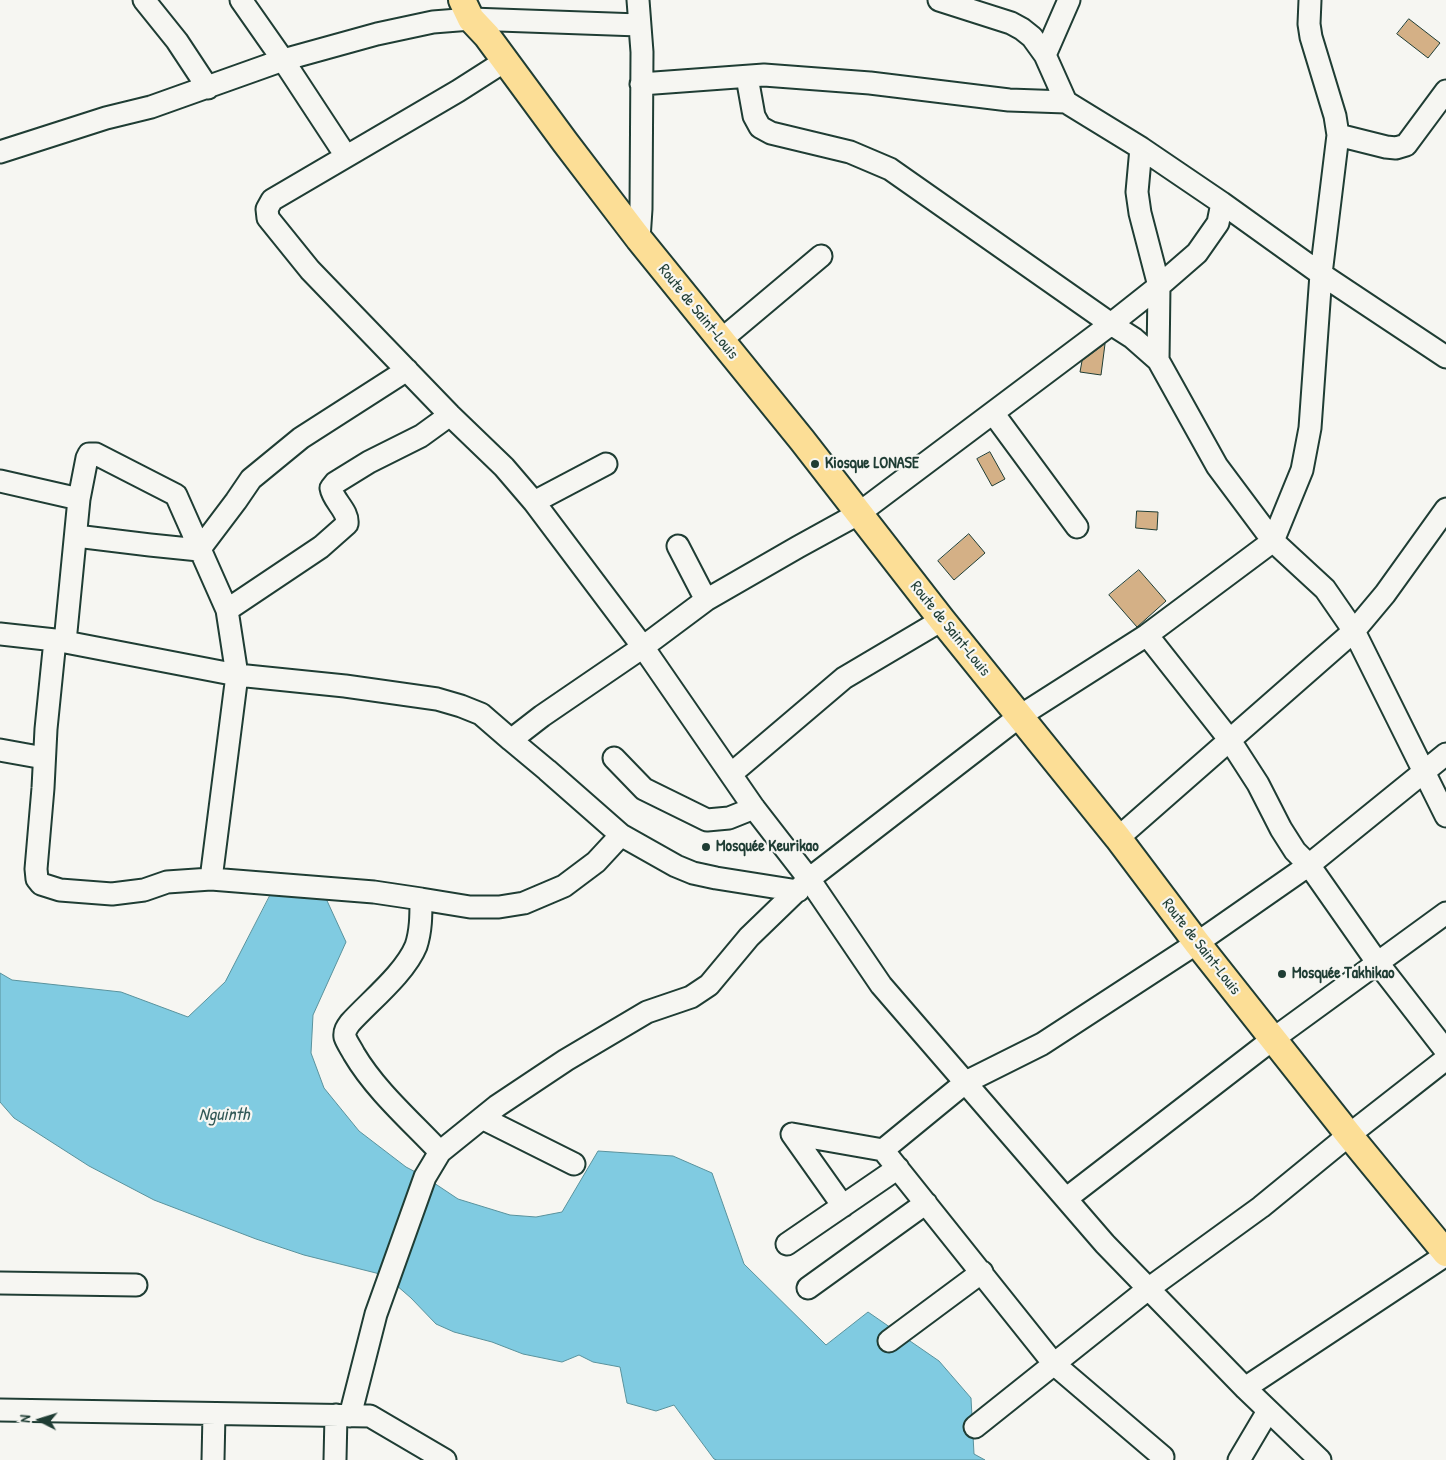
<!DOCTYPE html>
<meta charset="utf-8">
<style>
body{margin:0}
#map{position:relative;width:1446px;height:1460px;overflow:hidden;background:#f6f6f2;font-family:"Patrick Hand",sans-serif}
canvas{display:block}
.north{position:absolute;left:15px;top:1395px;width:50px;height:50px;-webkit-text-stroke:4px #f6f6f2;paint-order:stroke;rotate:275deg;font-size:14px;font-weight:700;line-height:20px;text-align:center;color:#1f3d34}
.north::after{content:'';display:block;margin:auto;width:18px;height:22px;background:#1f3d34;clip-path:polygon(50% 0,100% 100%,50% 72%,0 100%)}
</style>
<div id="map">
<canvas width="1446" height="1460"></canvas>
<div class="north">N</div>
</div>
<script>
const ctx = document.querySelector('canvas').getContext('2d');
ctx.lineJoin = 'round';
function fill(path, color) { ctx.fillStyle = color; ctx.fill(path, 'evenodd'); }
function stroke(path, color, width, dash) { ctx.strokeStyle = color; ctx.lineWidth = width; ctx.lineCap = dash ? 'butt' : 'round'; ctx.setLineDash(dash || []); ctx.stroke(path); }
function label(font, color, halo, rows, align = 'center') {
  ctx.font = font + ' "Patrick Hand",sans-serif'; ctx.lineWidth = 4.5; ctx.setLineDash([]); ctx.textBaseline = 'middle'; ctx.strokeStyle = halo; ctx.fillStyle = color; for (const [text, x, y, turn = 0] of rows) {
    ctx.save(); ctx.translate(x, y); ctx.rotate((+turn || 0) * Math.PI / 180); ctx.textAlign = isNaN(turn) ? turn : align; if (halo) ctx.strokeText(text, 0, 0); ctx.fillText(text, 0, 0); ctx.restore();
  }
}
const water = new Path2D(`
 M274 888 323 892 346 942 313 1015 311 1053 324 1088 359 1131 406 1167 425 1177 458 1199 510 1215 536 1217 562 1212 598 1151 673 1156 712 1173 744 1264 826 1345 868 1312 939 1361 971 1398 974 1454 985 1460H717L714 1459 674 1405 656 1411 627 1403 620 1367 593 1362 579 1355 562 1362 523 1354 492 1342 454 1332 436 1324 411 1298 388 1278 376 1273 304 1255 256 1239 154 1200 89 1166 14 1118 0 1102V973L12 980 121 992 188 1017 225 982Z`);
const building = new Path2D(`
 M1409 19 1440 43 1428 58 1397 34Z
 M1105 344 1101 375 1080 372 1082 361Z
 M990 452 1005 479 992 486 977 459Z
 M1137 511 1158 512 1157 530 1136 528Z
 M969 534 985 553 954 580 938 561Z
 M1139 570 1166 601 1137 627 1109 595Z`);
const minor = new Path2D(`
 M144 0 177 41 208 88
 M241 0 283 60 346 156
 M638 0 642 52 641 209 639 239
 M939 0 1011 23 1022 29 1032 37 1045 55 1066 102 1141 148 1222 203 1321 274 1446 357
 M1310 0 1309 24 1311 37 1335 116 1338 135
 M1045 55 1069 0
 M505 61 458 91 272 200 267 209 268 218 310 270 450 415 504 467 534 502 643 647 754 808 809 879 881 985 1105 1244 1245 1388 1320 1460
 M747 77 754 116 760 127 771 133 850 152 890 169 1111 324 1159 286 1197 253 1218 223 1222 203
 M641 84 764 75 870 83 1009 100 1066 102
 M1141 148 1137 192 1140 213 1159 286 1158 360
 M0 152 106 118 151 107 283 60 377 34 433 22 471 19 639 25
 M721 340 821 256
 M993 413 1077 527
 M0 481 79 499 65 642
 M79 499 87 458 89 454H96L176 495 227 610 237 675 211 879
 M534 502 606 464
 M76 536 150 545 199 550 236 501 251 479 301 438 407 370
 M678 546 706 600
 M227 610 321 547 347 524C349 511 333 501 331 488L335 483 369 462 421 436 450 415
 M0 634 55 640 237 675 345 686 437 699 461 706 481 714 511 740
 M1147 635 1229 739 1258 784 1281 829 1295 851 1309 865 1377 962 1446 1051
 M55 640 46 729 43 788 36 869 37 879 41 884 60 890 112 894 144 890 167 882 211 879 374 892 421 899C421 915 421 931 416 946 405 973 370 1001 350 1023 347 1027 344 1031 345 1037 347 1043 351 1048 354 1054 376 1091 411 1121 440 1152
 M0 750 44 758
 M614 758 644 789 707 820 729 818 754 808
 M731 774 844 678 942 620
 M1118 838 1354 631 1385 594 1446 509
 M798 891 716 878 693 873 676 866 621 835 547 770 511 740 542 716 643 647 706 600 798 547 858 514 1111 324 1133 338 1158 360 1217 466 1273 541 1302 470 1310 428 1321 274 1338 135 1386 147 1396 148 1406 145 1446 91
 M421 899 470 907H499L524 903 564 886 596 862 621 835
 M482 1118 574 1164
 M792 1134 883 1150 1054 1364 1163 1457
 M792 1134 843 1206
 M883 1150 966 1082 1042 1044 1197 943 1309 865 1446 754
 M1067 1198 1273 1039 1446 913
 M787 1244 898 1168
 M0 1283 136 1285
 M808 1288 926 1203
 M889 1341 982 1272
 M1245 1388 1446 1255
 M0 1410 370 1416 445 1460
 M350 1416 376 1314 425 1177 440 1152 497 1106 566 1060 647 1012 691 997 709 985 749 937 809 879 1020 716 1147 635 1273 541 1325 589 1354 631 1446 816
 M975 1427 1148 1289 1261 1207 1349 1135 1446 1059
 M213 1460 214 1414
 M335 1460 336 1415
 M1239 1460 1268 1411`);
const major = new Path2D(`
 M462 0 471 19 487 36 565 142 639 239 802 440 942 620 1118 838 1197 943 1349 1135 1446 1253`);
const markers = [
 [815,464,5,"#1f3d34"],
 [706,847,5,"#1f3d34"],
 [1282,974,5,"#1f3d34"]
];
const streetNames = [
 ["Route de Saint-Louis",698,312,51],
 ["Route de Saint-Louis",950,629,51],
 ["Route de Saint-Louis",1201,947,52]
];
const poiNames = [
 ["Kiosque LONASE",825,464],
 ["Mosquée Keurikao",716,847],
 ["Mosquée Takhikao",1292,974]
];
const waterNames = [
 ["Nguinth",224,1115]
];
fill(water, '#80cbe1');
stroke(water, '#59929c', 1);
fill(building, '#d4b086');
stroke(building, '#1f3d34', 1);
stroke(minor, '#1f3d34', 25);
stroke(major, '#1f3d34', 30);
stroke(minor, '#f6f6f2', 21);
stroke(major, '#fcde96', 26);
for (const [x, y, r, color] of markers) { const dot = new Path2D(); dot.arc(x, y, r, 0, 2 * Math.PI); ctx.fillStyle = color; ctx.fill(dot); stroke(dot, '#f6f6f2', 2); }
label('16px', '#1f3d34', '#f6f6f2', streetNames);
label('bold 16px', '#1f3d34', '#f6f6f2', poiNames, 'left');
label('italic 18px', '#325957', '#f6f6f2', waterNames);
</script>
